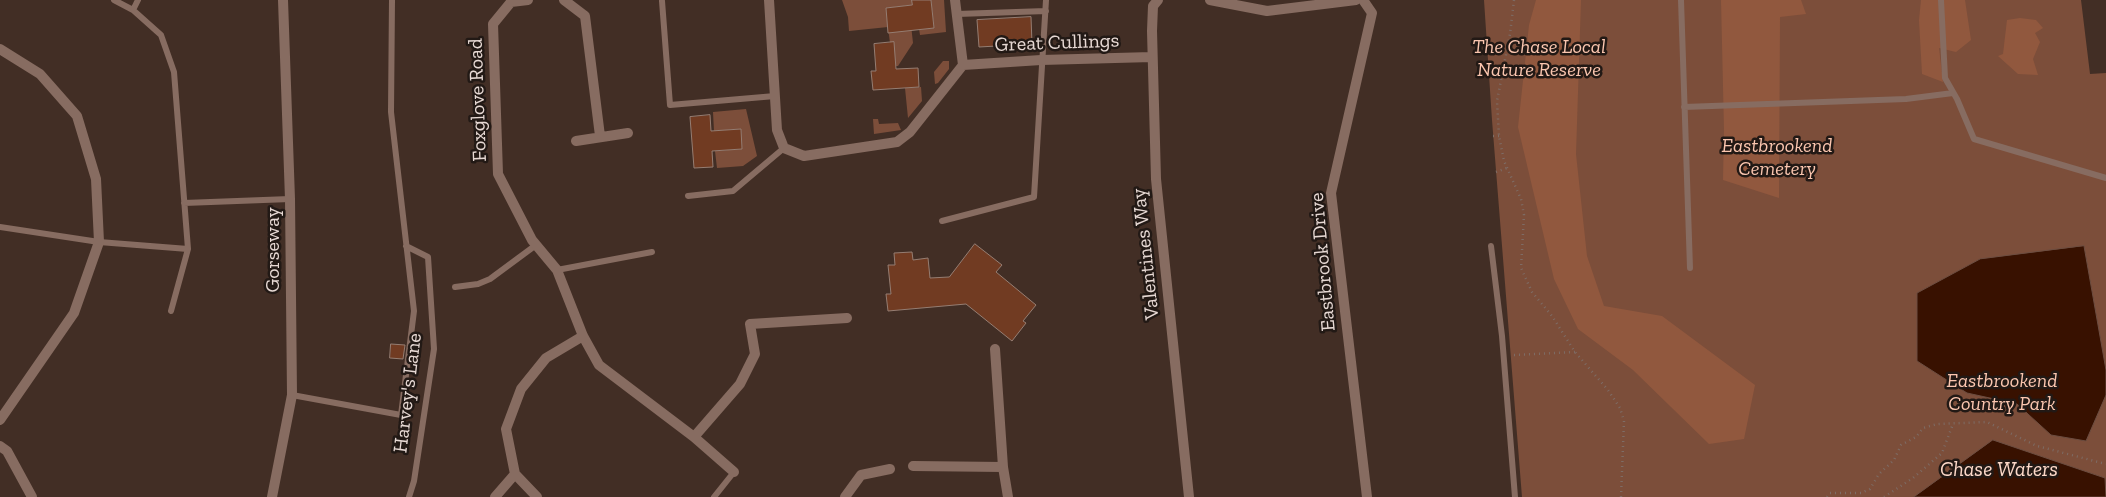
<!DOCTYPE html>
<style>
body{margin:0}
canvas{display:block;background:#422e25}
</style>
<canvas width="2106" height="497"></canvas>
<script>
const ctx = document.querySelector('canvas').getContext('2d');
ctx.lineJoin = 'round';
function fill(path, color) { ctx.fillStyle = color; ctx.fill(path, 'evenodd'); }
function stroke(path, color, width, dash) { ctx.strokeStyle = color; ctx.lineWidth = width; ctx.lineCap = dash ? 'butt' : 'round'; ctx.setLineDash(dash || []); ctx.stroke(path); }
function label(font, color, halo, rows, align = 'center') {
  ctx.font = font + ' "Zilla Slab",serif'; ctx.lineWidth = 5; ctx.setLineDash([]); ctx.textBaseline = 'middle'; ctx.strokeStyle = halo; ctx.fillStyle = color; for (const [text, x, y, turn = 0] of rows) {
    ctx.save(); ctx.translate(x, y); ctx.rotate((+turn || 0) * Math.PI / 180); ctx.textAlign = isNaN(turn) ? turn : align; if (halo) ctx.strokeText(text, 0, 0); ctx.fillText(text, 0, 0); ctx.restore();
  }
}
const green = new Path2D(`
 M842 0H912V5L886 8 888 27 849 31 848 17Z
 M931 0H944L946 32 920 35 919 29 934 28Z
 M1484 0H2081L2090 74 2106 73V497H1522L1492 120Z
 M911 25 913 43 898 66H896L890 43 888 27Z
 M943 61H949V69L938 83 935 84 934 72Z
 M921 87 922 101 908 118 905 88Z
 M746 109 757 156 743 166 717 168 715 151 742 149 741 129 714 131 713 112Z
 M873 119H878L879 124 898 123 901 130 874 134Z`);
const forest = new Path2D(`
 M1536 0H1581L1576 154 1587 256 1604 306 1662 316 1755 385 1744 439 1709 444 1633 370 1578 329 1554 279 1518 127 1529 25Z
 M1721 0H1801L1806 14 1780 17 1779 198 1723 180 1724 130Z
 M1921 0H1965L1971 40 1956 52 1939 48 1943 82 1922 74 1919 20Z
 M2020 18 2036 20 2043 28 2035 33 2040 42 2033 59 2038 75 2018 74 1998 56 2003 54 2007 20Z`);
const water = new Path2D(`
 M2084 246 2106 370V395L2086 441 2051 435 2017 404 1967 393 1917 361V293L1980 259Z
 M1993 440 2105 478 2106 497H1914Z`);
const building = new Path2D(`
 M912 0H931L934 28 888 33 886 8 912 5Z
 M1031 17 1032 44 979 47 977 20Z
 M894 42 896 69 918 68 919 87 873 90 871 71H876L874 44Z
 M710 115 711 131 741 129 742 149 712 151 713 167 694 168 690 117Z
 M975 244 1002 265 996 272 1036 305 1023 321 1026 323 1012 341 966 304 888 311 886 294H891L888 265H895L894 253 912 252 913 260 928 258 930 278 949 277Z
 M391 344 405 345 403 359 390 358Z`);
const path = new Path2D(`
 M1514 0 1510 34 1497 101 1499 136 1504 161 1521 199 1524 215 1521 268 1532 292 1552 316 1575 352 1608 390 1620 408 1624 421 1621 497
 M1489 75 1502 78
 M1493 136H1499
 M1496 172 1507 168
 M1514 355 1575 352
 M1827 497 1830 493H1861L1870 489 1879 474 1894 460 1901 445 1916 437 1923 428 1937 424 1987 422 2037 446 2106 464
 M1884 497 1913 478 1942 453 1953 424`);
const lane = new Path2D(`
 M114 0 133 10 161 35 174 72 188 249 171 311
 M1681 0 1690 268
 M1941 0 1945 78 1957 99 1974 139 2106 178
 M662 1 670 105 775 96
 M133 10 138 0
 M957 14 1046 11
 M1684 107 1906 99 1953 93
 M688 196 733 191 784 148
 M184 203 290 199
 M942 221 1034 197 1046 0
 M0 227 99 242 188 249
 M406 246 428 257 434 349 414 481 409 497
 M1491 246 1502 336 1515 497
 M557 270 652 252
 M455 287 478 284 490 279 536 245
 M292 395 401 415 414 311 391 112 392 0
 M714 497 734 472`);
const street = new Path2D(`
 M528 0 511 2 493 24 498 174 532 240 557 270 583 336 599 365 694 437 734 472
 M564 0 585 16 600 136
 M769 0 777 130 784 148 804 156 897 142 910 132 963 65 955 0
 M1158 0 1153 6 1152 31 1156 179 1189 497
 M1210 0 1267 11 1356 0
 M1363 0 1372 13 1331 193 1367 497
 M0 49 40 74 77 116 96 179 99 242 74 313 0 420
 M963 65 1041 60 1152 57
 M576 141 628 133
 M995 349 1003 467 1008 497
 M694 437 740 384 755 354 750 324 847 318
 M0 446 7 451 32 497
 M913 466 1003 467
 M272 497 292 395 290 199 283 0
 M495 497 515 474
 M537 497 515 474 506 429 521 389 546 358 583 336
 M845 497 861 475 890 469`);
const streetNames = [
 ["Great Cullings",1057,43,-2],
 ["Foxglove Road",478,100,-92],
 ["Gorseway",273,250,-90],
 ["Valentines Way",1146,254,-96],
 ["Eastbrook Drive",1323,262,-95],
 ["Harvey's Lane",408,393,-83]
];
const parkNames = [
 ["The Chase Local",1539,47],
 ["Nature Reserve",1539,70],
 ["Eastbrookend",1777,146],
 ["Cemetery",1777,169],
 ["Eastbrookend",2002,381],
 ["Country Park",2002,404]
];
const waterNames = [
 ["Chase Waters",1999,470]
];
fill(green, '#7c4e3a');
fill(forest, '#91583e');
fill(water, '#381100');
stroke(water, '#6c4d40', 1);
fill(building, '#713b22');
stroke(building, '#957d72', 1);
stroke(path, '#7e6c65', 2.5, [1, 4]);
stroke(lane, '#876c61', 6);
stroke(street, '#876c61', 10);
label('20px', '#e7d9d4', '#221915', streetNames);
label('italic 20px', '#fbc6af', '#221915', parkNames);
label('italic 21px', '#fdd9c9', '#221915', waterNames);
</script>
